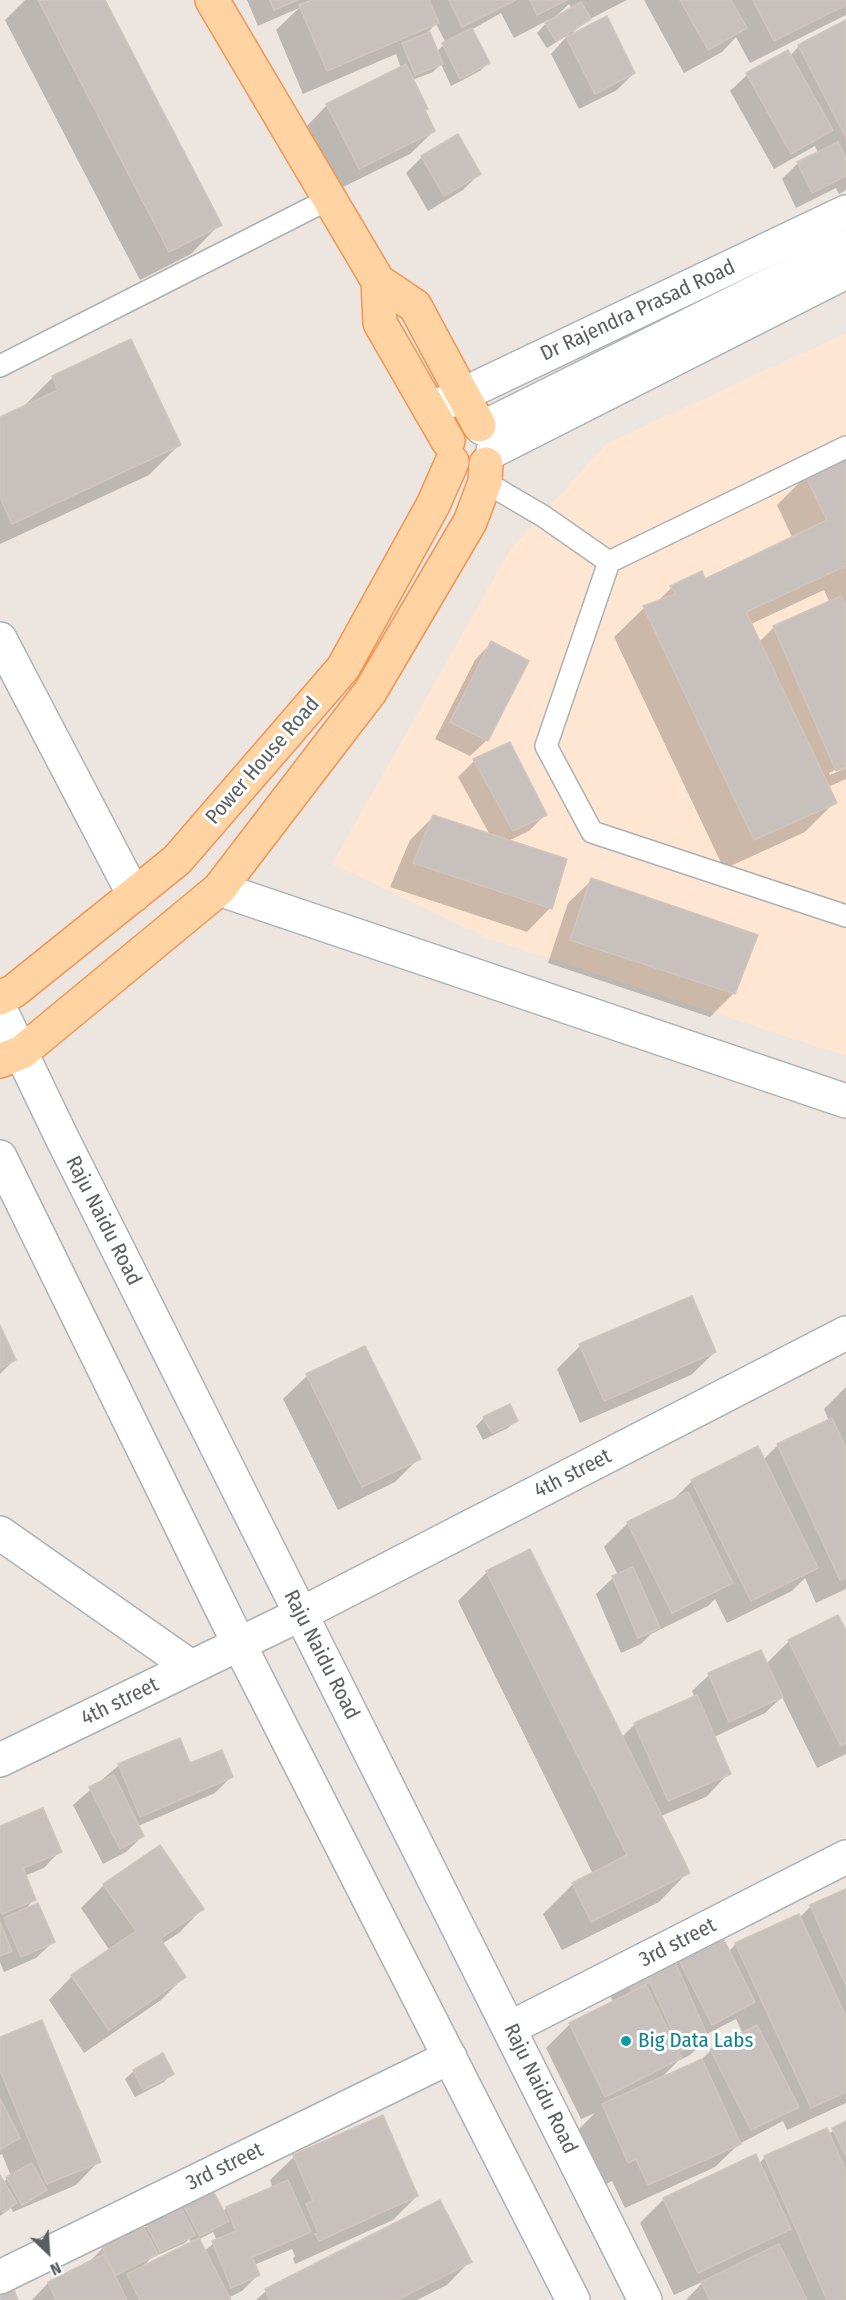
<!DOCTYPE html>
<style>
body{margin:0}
#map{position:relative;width:846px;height:2300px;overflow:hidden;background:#ece5e0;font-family:"Fira Sans Condensed",sans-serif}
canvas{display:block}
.north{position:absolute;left:18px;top:2222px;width:60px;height:60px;-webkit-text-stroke:4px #fff;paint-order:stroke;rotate:155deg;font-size:16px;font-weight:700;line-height:24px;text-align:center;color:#595f61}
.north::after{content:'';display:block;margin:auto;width:21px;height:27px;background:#595f61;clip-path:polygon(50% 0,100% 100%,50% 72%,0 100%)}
</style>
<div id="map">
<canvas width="846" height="2300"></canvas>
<div class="north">N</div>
</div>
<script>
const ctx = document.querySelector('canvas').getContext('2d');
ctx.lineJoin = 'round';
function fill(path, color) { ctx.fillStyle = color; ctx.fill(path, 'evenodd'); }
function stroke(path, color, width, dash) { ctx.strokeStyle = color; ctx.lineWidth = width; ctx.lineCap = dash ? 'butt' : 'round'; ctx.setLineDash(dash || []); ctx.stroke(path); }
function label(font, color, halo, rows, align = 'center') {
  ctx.font = font + ' "Fira Sans Condensed",sans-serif'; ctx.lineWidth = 6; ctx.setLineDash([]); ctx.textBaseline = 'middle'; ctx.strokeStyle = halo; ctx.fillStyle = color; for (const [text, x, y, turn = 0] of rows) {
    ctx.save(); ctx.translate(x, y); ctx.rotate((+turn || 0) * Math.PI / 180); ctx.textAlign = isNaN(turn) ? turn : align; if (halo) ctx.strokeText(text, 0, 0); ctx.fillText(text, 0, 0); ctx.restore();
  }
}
const commercial = new Path2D(`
 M846 333V1056L490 939 332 864 510 550 606 444Z`);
const shadow = new Path2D(`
 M25 0H103L220 224 191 254 140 280 5 20Z
 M247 0H627L588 20 573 32 634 73 617 90 579 109 551 54 568 35 547 48 537 33 550 19 514 38 501 13 471 30 488 63 480 71 451 86 441 64 433 72 412 80 434 131 410 154 335 191 304 129 327 105 401 68 396 54 303 94 276 30 299 8 258 26ZM569 4 572 9 555 17ZM436 24 446 43 436 52 428 32Z
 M644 0H846V15L750 63 736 37 722 52 684 73Z
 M846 22V190L839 194 836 188 796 208 782 179 798 163 818 153 815 146 774 169 730 91 747 75 787 52 790 56 799 46Z
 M422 157 479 174 463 190 428 211 406 173Z
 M53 377 179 445 149 475 0 544V419L23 407Z
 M846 456V765L829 773 830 775 846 768V779L828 787 835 802 805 832 724 869 614 637 644 608 656 603 671 588 701 573 705 581 793 539 777 505 806 476ZM824 590 830 603 774 627 759 642 751 624Z
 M491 643 487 740 470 756 435 739 475 660Z
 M474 761 546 814 529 831 508 841 550 908 527 932 390 887 410 840 434 816 490 835 458 777Z
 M592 880 734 993 710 1017 548 963 568 903Z
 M0 1328 14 1360 0 1374Z
 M580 1346 715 1352 691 1375 580 1423 557 1369Z
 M307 1376 419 1458 395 1482 338 1510 283 1399Z
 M846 1387V1589L816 1603 805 1578 792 1591 727 1623 715 1599 708 1606 651 1634 641 1644 621 1653 596 1594 613 1578 618 1575 604 1547 628 1523 672 1501 692 1481 763 1460 778 1445 829 1421 824 1409Z
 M484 1418 516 1420 508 1428 483 1440 476 1426Z
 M487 1572 621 1738 635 1724 695 1698 692 1691 709 1675 761 1652 766 1664 789 1641 846 1634V1754L817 1768 782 1697 765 1713 714 1737 729 1773 706 1797 661 1816 688 1872 659 1902 562 1950 543 1914 573 1884 593 1874 458 1601Z
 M119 1765H189L231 1777 215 1793 138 1826 143 1836 126 1852 103 1864 73 1805Z
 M0 1828 60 1851 44 1868 24 1876 34 1900 23 1911 53 1942 36 1958 4 1972 0 1962Z
 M104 1885 202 1909 179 1933 162 1944 184 1977 161 2000 84 2053 49 2000 72 1976 110 1951 81 1908Z
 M846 1891V2103L787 2130 783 2121 739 2144 715 2167 625 2208 612 2181 604 2185 579 2129 595 2113 581 2119 546 2048 570 2024 613 2003 610 1994 678 1957 728 1952 736 1944 799 1918 811 1906ZM736 2019 743 2034 711 2050 699 2062 659 2080 678 2061 690 2055 707 2039 705 2035Z
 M0 2039 99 2161 76 2185 13 2212 11 2208 0 2216V2178L3 2182 11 2176 2 2154 0 2155Z
 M134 2071 172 2073 164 2082 135 2097 125 2079Z
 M382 2117 417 2196 393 2220 295 2264 293 2259 295 2256 292 2249 254 2265 258 2275 242 2291 228 2298 229 2300H32L48 2283 87 2264 103 2248 175 2212 182 2202 223 2212 226 2208 273 2188 270 2180 294 2157ZM213 2232 217 2241 204 2251 198 2240ZM189 2239 192 2243 142 2268 151 2258 185 2243Z
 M846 2123V2300H686L704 2281 674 2295 640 2223 664 2199 755 2156 759 2164 765 2157 828 2134Z
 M439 2202 470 2261 447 2285 417 2300H256L266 2291Z`);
const building = new Path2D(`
 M38 0H105L222 225 169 252Z
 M270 0H298L274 10Z
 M312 0H429L439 23 327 71 299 5Z
 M449 0H516L462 27Z
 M530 0H567L537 15Z
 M680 0H731L747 28 708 50Z
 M753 0H846V5L774 41Z
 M581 2 591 19 556 41 545 23Z
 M607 16 635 73 595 94 566 37Z
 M846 20V138L798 45Z
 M472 28 490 63 460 79 442 43Z
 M430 32 443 64 415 75 402 43Z
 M788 50 833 130 791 154 746 73Z
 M406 64 428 109 425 110 435 131 359 169 326 104Z
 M458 134 481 174 444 196 421 156Z
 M838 142 846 159V176L812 193 797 162Z
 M131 339 181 445 12 524 0 497V417L58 390 52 376Z
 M846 454V566L746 612 837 803 754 840 643 606 676 594 670 586 702 571 705 579 827 520 805 475Z
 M841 596 846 607V767L836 771 773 626Z
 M491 641 529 661 488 741 450 722Z
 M510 742 547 815 513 831 473 759Z
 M433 815 567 859 552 909 413 863Z
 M591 878 758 935 735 994 570 940Z
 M692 1296 716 1352 604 1401 579 1344Z
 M0 1325 16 1360 0 1368Z
 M365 1346 421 1459 362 1487 306 1374Z
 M510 1404 518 1421 492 1433 483 1417Z
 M832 1418 846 1448V1578L840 1580 777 1444Z
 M758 1446 818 1568 751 1601 691 1480Z
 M688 1492 733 1583 672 1613 627 1522Z
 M530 1549 690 1873 591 1922 572 1883 627 1855 486 1571Z
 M633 1567 660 1628 638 1638 612 1576Z
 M838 1615 846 1630V1743L841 1746 788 1640Z
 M761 1650 783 1697 729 1722 708 1673Z
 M697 1695 731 1774 668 1801 634 1723Z
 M180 1738 190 1763 222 1750 233 1777 140 1817 118 1764Z
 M114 1775 144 1836 120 1849 89 1787Z
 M43 1808 62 1852 23 1868 36 1900 2 1914 0 1908V1826Z
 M160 1845 204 1909 160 1939 186 1977 109 2030 71 1975 136 1931 103 1884Z
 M846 1889V1986L810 1905Z
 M38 1903 55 1942 21 1957 4 1918Z
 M799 1914 846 2017V2092L811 2108 735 1943Z
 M0 1922 12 1951 0 1956Z
 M721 1934 755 2002 712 2025 677 1956Z
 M672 1955 709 2039 681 2051 650 1982 632 1991 625 1976Z
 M646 1985 682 2058 605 2097 569 2023Z
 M42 2020 101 2162 47 2184 0 2070V2037Z
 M757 2025 799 2107 751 2130 710 2049Z
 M163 2053 174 2074 143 2090 133 2070Z
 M702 2059 741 2144 648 2185 636 2159 628 2163 602 2104Z
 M0 2098 20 2138 0 2149Z
 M383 2115 418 2196 319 2241 315 2234 318 2233 306 2204 313 2201 293 2155Z
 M846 2121V2156L832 2128Z
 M827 2128 846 2171V2300H827L764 2156Z
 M756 2154 791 2229 698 2273 663 2198Z
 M32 2163 47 2190 22 2205 6 2177Z
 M0 2175 17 2203 3 2212 0 2208Z
 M288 2180 311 2232 252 2257 260 2275 231 2288 212 2241 236 2231 226 2207Z
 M210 2185 229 2221 200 2236 181 2201Z
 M440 2200 472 2262 397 2300H270L265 2289Z
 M181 2207 195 2235 160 2252 146 2224Z
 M143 2226 158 2254 116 2275 102 2247Z
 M199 2238 231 2300H140L127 2274Z
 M779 2244 807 2300H710L701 2282Z
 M104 2254 127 2300H56L48 2282Z
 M12 2285 18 2300H0V2291Z`);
const service = new Path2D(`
 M0 366 329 199
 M846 447 609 562 546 746 592 832 846 916
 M485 482 543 516 609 562`);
const minor = new Path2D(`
 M430 410 846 212
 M0 639 134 895
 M219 889 846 1101
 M0 1533 191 1667
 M0 1760 301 1614 846 1333
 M510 2028 846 1857
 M0 2277 450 2057`);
const tertiary = new Path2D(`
 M482 428 846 247
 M493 451 836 277`);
const secondary = new Path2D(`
 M0 1009 62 1138 645 2300
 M0 1157 239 1644 573 2300`);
const primary = new Path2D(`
 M212 0 378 281 415 306 479 425
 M378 281 380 323 448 441
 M0 998 14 991 177 860 343 668 433 505 452 462
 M0 1061 22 1052 219 889 370 692 470 522 485 482 486 464`);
const markers = [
 [626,2041,6,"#0f9aa8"]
];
const streetNames = [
 ["Dr Rajendra Prasad Road",638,311,-25],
 ["Power House Road",263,761,-49],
 ["Raju Naidu Road",103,1221,63],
 ["4th street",573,1474,-27],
 ["Raju Naidu Road",321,1655,63],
 ["4th street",120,1702,-26],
 ["3rd street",678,1943,-27],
 ["Raju Naidu Road",540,2089,64],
 ["3rd street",225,2167,-26]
];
const cultureNames = [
 ["Big Data Labs",638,2041]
];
fill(commercial, '#fee6d3');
fill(shadow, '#0003');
fill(building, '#c7c0bd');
stroke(building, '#d1c5be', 1.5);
stroke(service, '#acb1b3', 24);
stroke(minor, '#acb1b3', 36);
stroke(tertiary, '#acb1b3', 36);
stroke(secondary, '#abb1b4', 36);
stroke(primary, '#f29453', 36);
stroke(service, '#fff', 21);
stroke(minor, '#fff', 33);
stroke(tertiary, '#fff', 33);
stroke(secondary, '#fff', 33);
stroke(primary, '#ffd3a2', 33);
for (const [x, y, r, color] of markers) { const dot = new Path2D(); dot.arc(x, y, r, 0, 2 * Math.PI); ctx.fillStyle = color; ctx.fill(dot); stroke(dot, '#fff', 2); }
label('21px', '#595f61', '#fff', streetNames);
label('21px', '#0d838f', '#fff', cultureNames, 'left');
</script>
